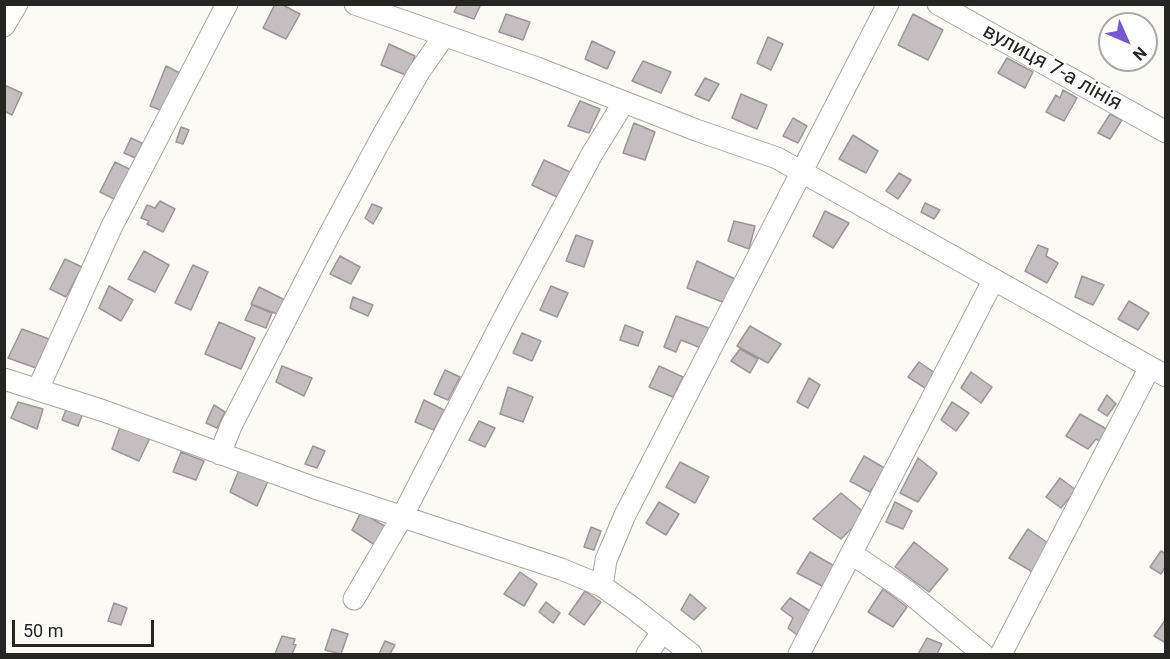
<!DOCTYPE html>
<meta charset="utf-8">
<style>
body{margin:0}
#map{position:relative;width:1170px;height:659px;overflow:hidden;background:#fcfaf4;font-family:Roboto,sans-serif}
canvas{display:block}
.frame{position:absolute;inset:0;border:6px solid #252522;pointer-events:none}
.north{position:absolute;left:1098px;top:12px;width:60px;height:60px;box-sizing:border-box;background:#fff;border:2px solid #a8a8a7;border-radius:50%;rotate:135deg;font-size:16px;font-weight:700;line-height:24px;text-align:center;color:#252522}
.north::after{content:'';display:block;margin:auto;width:21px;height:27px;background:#7858d2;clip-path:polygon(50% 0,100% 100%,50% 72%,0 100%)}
.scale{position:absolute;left:12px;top:620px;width:142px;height:27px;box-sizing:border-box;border:3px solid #252522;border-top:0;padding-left:8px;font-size:18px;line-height:21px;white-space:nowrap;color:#252522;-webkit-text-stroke:4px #fff;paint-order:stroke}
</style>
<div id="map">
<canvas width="1170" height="659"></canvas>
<div class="frame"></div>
<div class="north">N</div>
<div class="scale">50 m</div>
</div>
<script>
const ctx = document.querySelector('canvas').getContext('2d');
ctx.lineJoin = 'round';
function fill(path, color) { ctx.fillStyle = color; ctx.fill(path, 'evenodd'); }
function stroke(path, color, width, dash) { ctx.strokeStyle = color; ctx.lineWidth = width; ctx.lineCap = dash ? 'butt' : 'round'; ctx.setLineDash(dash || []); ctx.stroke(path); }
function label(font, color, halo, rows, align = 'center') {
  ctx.font = font + ' Roboto,sans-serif'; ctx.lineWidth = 5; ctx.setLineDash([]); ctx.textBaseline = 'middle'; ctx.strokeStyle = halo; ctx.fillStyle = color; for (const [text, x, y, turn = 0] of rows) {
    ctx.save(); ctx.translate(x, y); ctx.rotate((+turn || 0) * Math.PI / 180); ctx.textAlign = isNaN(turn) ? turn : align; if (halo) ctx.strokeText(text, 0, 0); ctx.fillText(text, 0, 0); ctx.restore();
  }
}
const building = new Path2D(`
 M275 4H281L300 14 286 39 263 28Z
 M458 4H481L474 19 454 12Z
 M506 14 530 22 523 40 499 32Z
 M913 14 943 30 928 60 898 45Z
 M768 37 783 44 771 70 757 63Z
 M592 41 615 52 607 69 585 59Z
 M389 44 415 56 408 76 381 65Z
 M1007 58 1033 72 1025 88 998 73Z
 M643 61 671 72 661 93 632 81Z
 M166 66 186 76 168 113 150 106Z
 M705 78 719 84 709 101 695 95Z
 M4 85 22 93 12 115 4 111Z
 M1063 90 1077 98 1064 121 1046 112 1056 95 1060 98Z
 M741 94 767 105 757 129 732 118Z
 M580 101 600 109 589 133 568 126Z
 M1110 114 1122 120 1110 139 1098 133Z
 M793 118 807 126 798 143 783 136Z
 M634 123 655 132 645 160 623 153Z
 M181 127 189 130 183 144 176 142Z
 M853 135 878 151 866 173 839 159Z
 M131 138 146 145 140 160 124 153Z
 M544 160 570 172 557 197 532 185Z
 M115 162 133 171 118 201 100 192Z
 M899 173 911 180 898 199 886 191Z
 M160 201 175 209 163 232 147 224 149 221 141 218 147 205 155 208Z
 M925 203 940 210 934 219 921 212Z
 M372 204 382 208 373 224 365 218Z
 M825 211 849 223 833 248 813 236Z
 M734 221 755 226 749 249 728 241Z
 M576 235 593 241 584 267 566 261Z
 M1038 245 1048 249 1046 256 1058 263 1047 283 1025 271Z
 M144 251 169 265 155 292 128 279Z
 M340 256 360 267 351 284 330 274Z
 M65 259 82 267 66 297 50 289Z
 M697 261 735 279 725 303 687 288Z
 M193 265 208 272 191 310 175 303Z
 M1082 276 1104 285 1093 305 1075 297Z
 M109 286 133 300 121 321 99 308Z
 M551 286 568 293 557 317 540 310Z
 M259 287 285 300 277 314 251 304Z
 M353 297 373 305 368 316 350 308Z
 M1129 301 1149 313 1138 330 1118 319Z
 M252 305 272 313 266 328 245 320Z
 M676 316 714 330 706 350 681 340 676 352 664 347Z
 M219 322 255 338 241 369 205 354Z
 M625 325 643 332 638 346 620 340Z
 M750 326 781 344 768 363 737 346Z
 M22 329 49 339 36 368 8 358Z
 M522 333 541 341 532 361 513 353Z
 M740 349 758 359 750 373 731 361Z
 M919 362 938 375 928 390 908 377Z
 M282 366 312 378 304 396 276 382Z
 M659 366 683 377 673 397 649 387Z
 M445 370 460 377 448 400 434 394Z
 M971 372 992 387 981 403 961 388Z
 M809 378 820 385 808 408 797 402Z
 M508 387 533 397 523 422 500 414Z
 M1107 395 1116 404 1107 416 1098 410Z
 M424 400 444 410 434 430 415 422Z
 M18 402 43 409 37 429 11 418Z
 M952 402 969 413 956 431 941 420Z
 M214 405 225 412 217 428 206 423Z
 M67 407 83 413 78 426 62 420Z
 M1080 414 1112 432 1106 444 1096 439 1088 449 1066 436Z
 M479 421 495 428 485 447 469 440Z
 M120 427 150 438 139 461 112 449Z
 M313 446 325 451 317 468 305 464Z
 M181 452 204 461 196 480 173 472Z
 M864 456 886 469 870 492 850 481Z
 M918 458 937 473 918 502 900 493Z
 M680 462 709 477 695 503 666 487Z
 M241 465 269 479 257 506 230 492Z
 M1060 478 1076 490 1061 508 1046 497Z
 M841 493 866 514 841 539 813 519Z
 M659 502 679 514 666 535 646 523Z
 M895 502 912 511 903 529 886 522Z
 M361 512 391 530 381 549 352 530Z
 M591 527 601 531 594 550 584 547Z
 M1028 529 1052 546 1036 574 1009 558Z
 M914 542 948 569 929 592 895 567Z
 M1161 551 1166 554V566L1161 574 1150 567Z
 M810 552 836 567 824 587 797 573Z
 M520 572 537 584 524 606 504 594Z
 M883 589 907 607 893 627 868 612Z
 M585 591 601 602 584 625 569 614Z
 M690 594 706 608 694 620 681 610Z
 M790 598 810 611 797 635 788 628 793 618 781 609Z
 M546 602 560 613 553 623 539 612Z
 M114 603 127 608 121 625 108 621Z
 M1166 619V643L1154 636Z
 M332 629 348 634 341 654 325 650Z
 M282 636 295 639 293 644 296 645 292 654H275Z
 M927 638 942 644 937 654H918Z
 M385 641 395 645 390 654H379Z`);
const minor = new Path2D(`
 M355 4 537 68 696 130 777 158 1166 376
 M938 4 1166 132
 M4 26 17 4
 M4 379 104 411 315 488 561 569 602 586 633 608 691 654
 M38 389 112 226 227 4
 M220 454 231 426 328 237 383 135 419 72 444 36
 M852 554 907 591 983 654
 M602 586 606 560 625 515 888 4
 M354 599 402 517 504 318 592 154 624 102
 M647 654 663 631
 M799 654 993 281
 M1001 654 1150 367`);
const streetNames = [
 ["вулиця 7-а лінія",1052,68,29]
];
fill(building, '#c5bec1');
stroke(building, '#9d9699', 1.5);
stroke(minor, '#a9a8a1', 23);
stroke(minor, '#fff', 21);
label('21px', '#252522', '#fff', streetNames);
</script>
